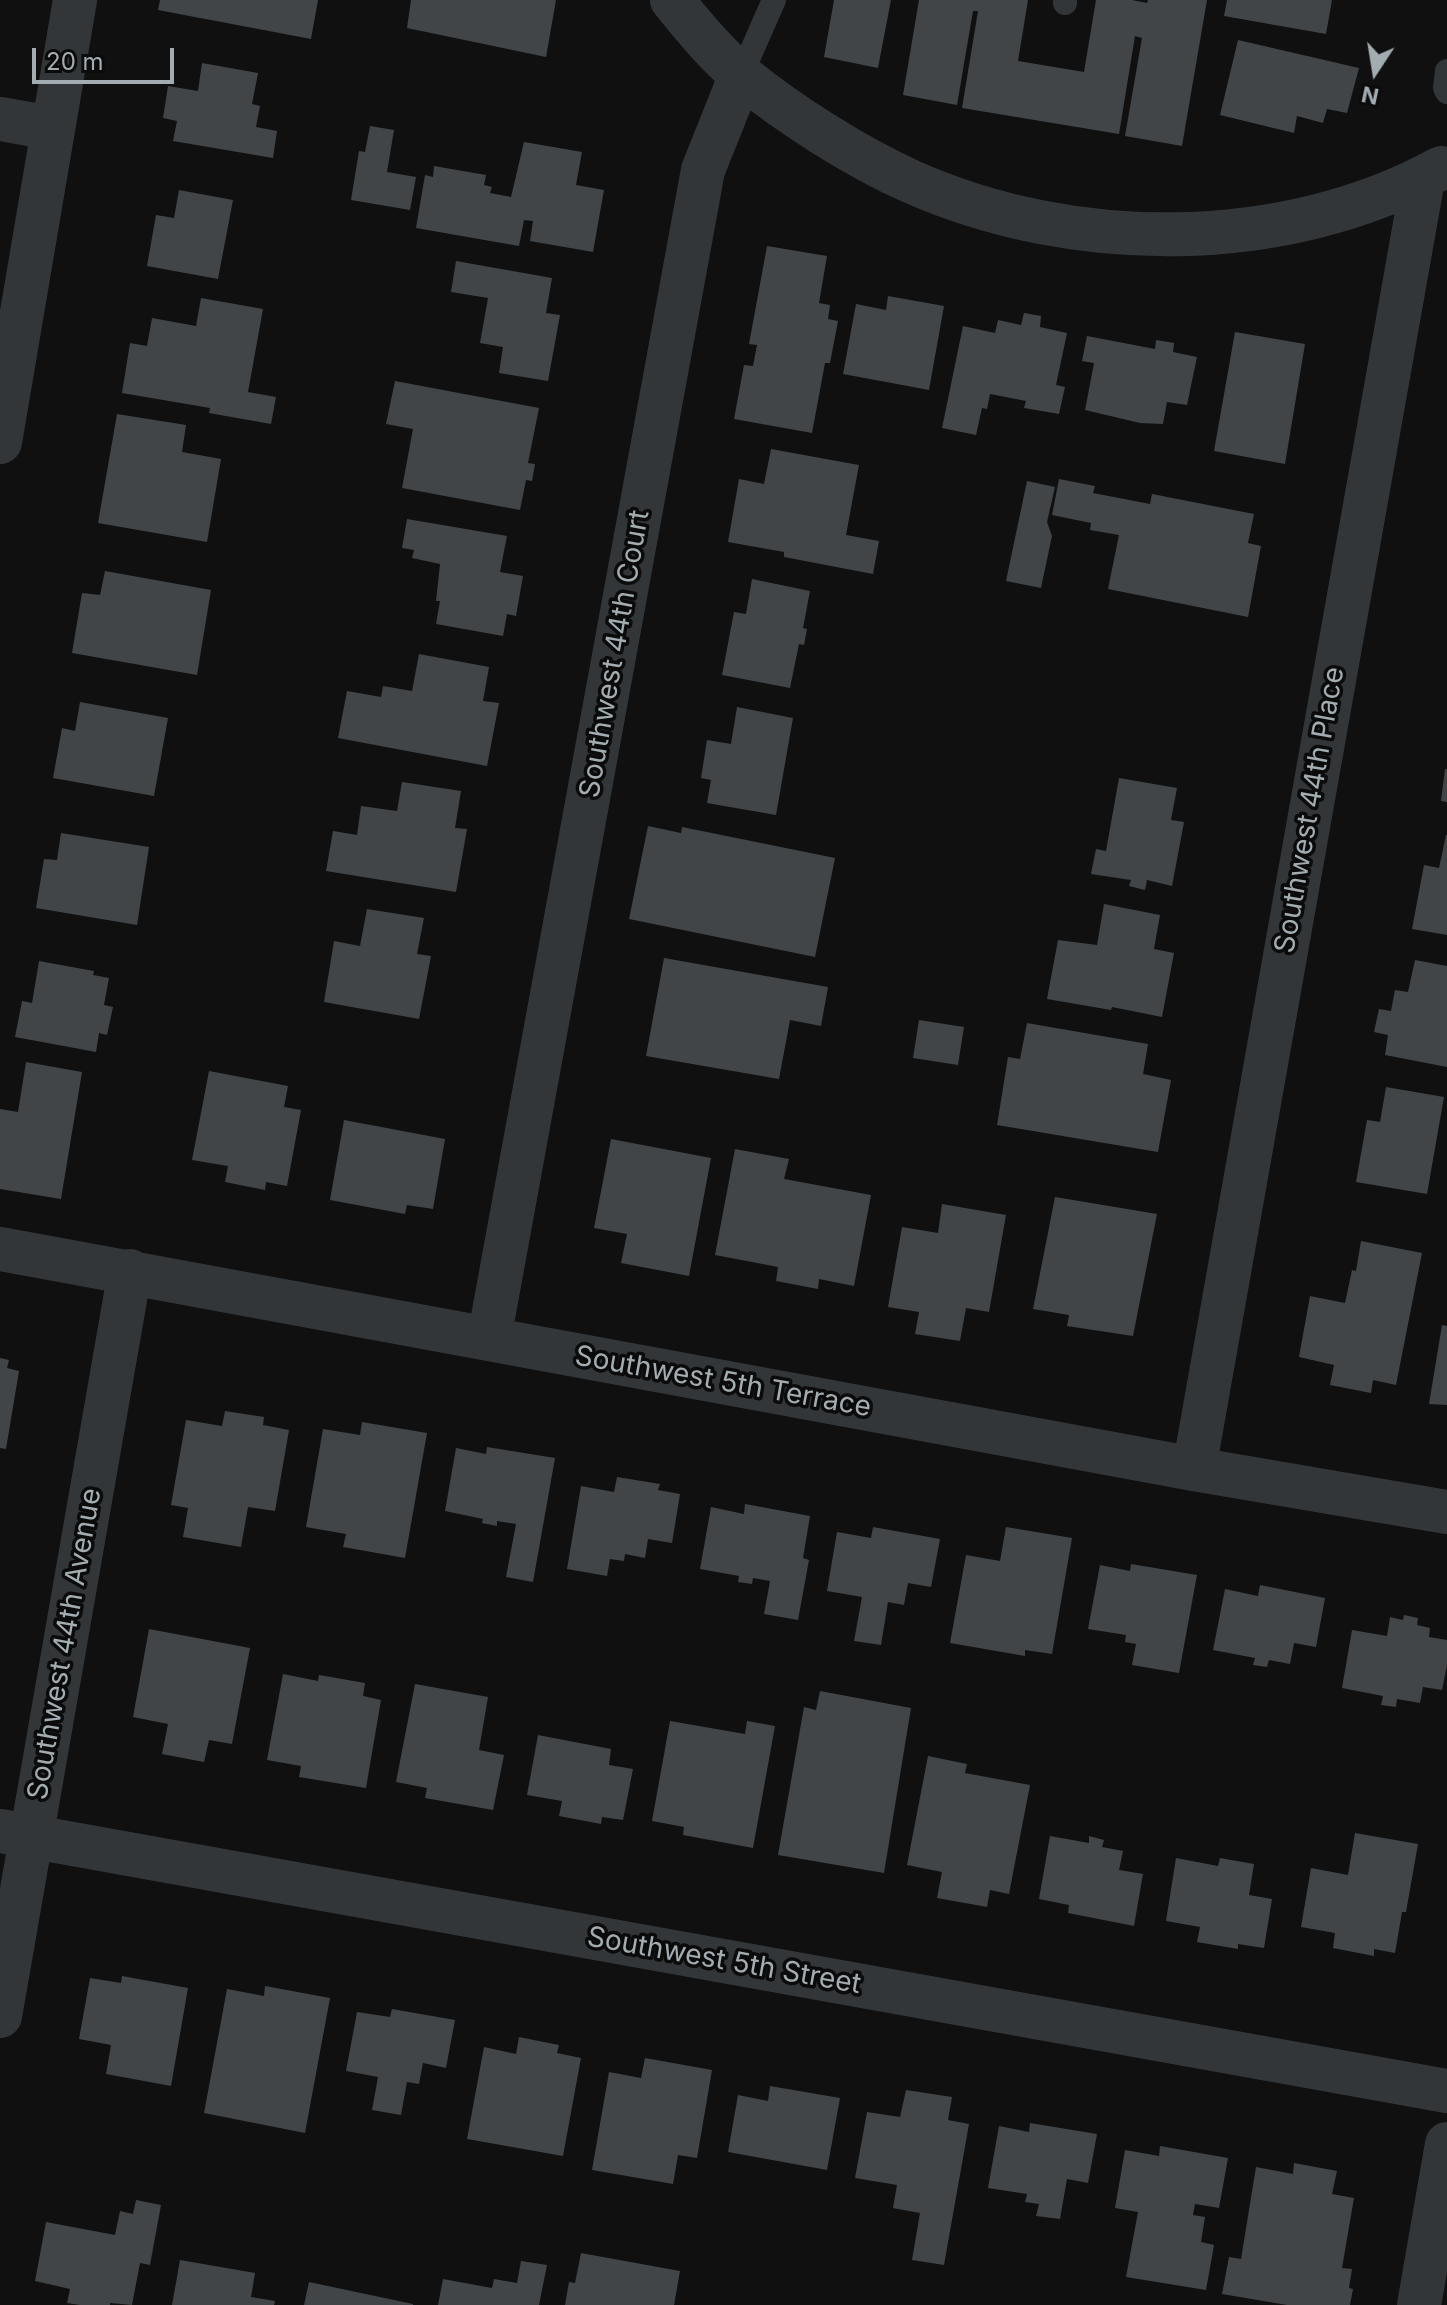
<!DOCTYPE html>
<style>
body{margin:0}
#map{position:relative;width:1447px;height:2305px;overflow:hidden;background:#101011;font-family:Inter,sans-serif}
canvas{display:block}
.north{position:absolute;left:1335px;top:32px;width:80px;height:80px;-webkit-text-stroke:6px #0b0b0c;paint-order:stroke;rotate:192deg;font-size:22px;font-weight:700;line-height:32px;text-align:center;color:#a2acb1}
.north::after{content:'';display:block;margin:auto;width:28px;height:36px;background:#a2acb1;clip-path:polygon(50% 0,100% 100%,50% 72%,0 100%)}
.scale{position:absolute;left:32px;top:48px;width:142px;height:36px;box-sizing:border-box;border:4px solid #a2acb1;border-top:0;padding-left:10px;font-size:24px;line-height:28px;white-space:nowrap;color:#a2acb1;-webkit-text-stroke:6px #0b0b0c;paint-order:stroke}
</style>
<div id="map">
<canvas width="1447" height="2305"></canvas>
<div class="north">N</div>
<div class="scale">20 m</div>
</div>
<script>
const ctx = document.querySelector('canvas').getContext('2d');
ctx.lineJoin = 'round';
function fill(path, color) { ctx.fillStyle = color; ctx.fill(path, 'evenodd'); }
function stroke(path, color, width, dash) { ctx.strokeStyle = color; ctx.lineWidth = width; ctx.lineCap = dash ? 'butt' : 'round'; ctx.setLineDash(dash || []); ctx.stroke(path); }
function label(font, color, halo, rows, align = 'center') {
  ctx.font = font + ' Inter,sans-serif'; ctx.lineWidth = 7; ctx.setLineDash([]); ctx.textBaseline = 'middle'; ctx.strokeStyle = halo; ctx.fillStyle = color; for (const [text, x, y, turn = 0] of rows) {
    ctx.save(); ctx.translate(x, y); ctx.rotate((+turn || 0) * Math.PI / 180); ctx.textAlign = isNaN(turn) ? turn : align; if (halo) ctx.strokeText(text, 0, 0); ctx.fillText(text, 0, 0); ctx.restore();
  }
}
const building = new Path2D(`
 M160 0H318L311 39 158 10Z
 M411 0H556L546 57 407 28Z
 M834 0H891L878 68 824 57Z
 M919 0H1028L1018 61 1084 72 1096 0H1132L1147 3 1148 0H1207L1182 146 1125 136 1142 38 1135 36 1119 134 962 108 978 11H973L957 105 903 95Z
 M1227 0H1332L1326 34 1224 16Z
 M1238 40 1359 68 1347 113 1327 109 1323 123 1297 116 1294 133 1220 115Z
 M202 63 258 73 252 104 260 106 256 127 277 131 273 158 173 141 177 121 163 118 168 86 198 91Z
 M370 126 394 130 387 172 416 177 410 210 351 200 359 151 365 152Z
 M524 142 582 152 576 185 604 190 593 252 530 241 533 221 524 220 519 246 416 228 425 175 433 177 434 166 486 175 484 185 492 187 490 193 511 197Z
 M179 190 233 200 218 279 147 266 156 215 174 218Z
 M767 246 827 256 819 303 830 305 828 319 838 321 830 363H825L812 433 734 419 744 365 753 366 757 345 749 344Z
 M456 261 552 278 546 313 560 315 548 381 499 373 503 347 480 343 488 298 451 292Z
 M888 296 944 306 929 390 843 374 856 304 886 310Z
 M201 298 263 309 248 392 276 397 271 424 209 413 210 408 122 393 130 343 147 346 152 318 196 326Z
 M1024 313 1041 316 1040 327 1067 333 1056 385 1065 387 1059 414 1024 408 1026 401 990 394 987 409 982 408 976 435 942 428 963 326 995 333 998 320 1021 325Z
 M1235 332 1305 344 1285 464 1214 451Z
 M1087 336 1155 349 1156 340 1174 343 1173 352 1197 357 1187 405 1167 402 1163 424 1140 423 1085 410 1094 363 1082 361Z
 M395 381 539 408 528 463 535 464 532 481 526 480 520 510 402 488 413 429 386 424Z
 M117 414 186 425 182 452 221 459 207 542 98 523Z
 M771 449 859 465 846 535 879 541 873 574 784 557V552L728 542 739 479 764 484Z
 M1059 479 1095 486 1093 493 1150 504 1152 494 1254 514 1248 543 1261 546 1248 617 1108 589 1119 535 1090 530 1091 523 1052 515Z
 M1027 481 1055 487 1047 522 1052 536 1041 588 1006 581Z
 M407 519 507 536 500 572 523 576 516 616 507 614 503 636 436 624 440 601H436L440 564 412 558 414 550 402 548Z
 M105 571 211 590 197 675 72 653 82 593 100 595Z
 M752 579 810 591 803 628 807 629 804 645 799 644 790 688 722 675 734 612 746 614Z
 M419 654 489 667 483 701 499 703 487 766 338 738 347 691 381 697 383 686 412 691Z
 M80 702 168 718 154 796 53 778 62 728 75 731Z
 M737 707 793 718 776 815 707 803 711 780 701 778 707 740 731 744Z
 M1445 769H1447V802L1441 801Z
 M1119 778 1177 788 1171 820 1184 822 1172 886 1147 880 1145 890 1129 886 1131 880 1091 874 1096 849 1106 851Z
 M402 782 461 791 455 828 467 829 456 892 326 871 333 831 357 835 361 806 397 811Z
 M648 826 681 833 682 827 835 858 815 957 629 919Z
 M61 833 149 847 137 925 36 908 44 859 57 860Z
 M1446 835H1447V935L1412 929 1424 865 1439 868Z
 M1104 904 1160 915 1154 949 1174 953 1162 1017 1112 1007 1111 1010 1047 999 1058 940 1097 945Z
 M367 909 424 918 417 954 431 956 419 1019 324 1002 334 941 360 946Z
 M664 958 828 987 821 1026 790 1020 779 1079 646 1056Z
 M1415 960 1447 966V1067L1385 1055 1388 1035 1374 1032 1379 1009 1391 1011 1395 990 1408 992Z
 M39 961 94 971 93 975 109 978 104 1005 113 1007 107 1035 99 1033 96 1052 15 1037 22 1001 32 1003Z
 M919 1020 964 1027 958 1065 913 1058Z
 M1027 1023 1148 1044 1143 1074 1171 1080 1158 1152 997 1125 1008 1057 1020 1059Z
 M26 1062 82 1072 61 1199 0 1189V1109L18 1112Z
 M209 1071 288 1086 284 1107 301 1110 287 1186 266 1182 265 1190 225 1182 228 1166 192 1160Z
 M1386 1087 1444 1097 1427 1194 1356 1182 1367 1120 1380 1122Z
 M344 1120 445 1139 433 1209 407 1205 405 1214 330 1200Z
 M611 1139 711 1158 689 1276 621 1263 627 1234 594 1228Z
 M735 1149 789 1159 784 1179 871 1195 854 1286 819 1279 818 1289 776 1281 778 1267 715 1255Z
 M1055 1197 1157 1214 1133 1336 1067 1326 1069 1315 1033 1309Z
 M942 1204 1006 1215 989 1312 966 1308 960 1341 915 1334 919 1312 888 1307 902 1227 938 1233Z
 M1361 1241 1422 1253 1396 1385 1373 1380 1371 1393 1330 1385 1334 1365 1299 1357 1310 1296 1345 1303 1352 1270 1356 1271Z
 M1442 1325 1447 1326V1405L1429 1404Z
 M0 1358 9 1360 7 1368 19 1371 6 1449 0 1448Z
 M225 1411 264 1417 263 1425 289 1430 275 1511 248 1507 241 1547 183 1537 188 1508 171 1505 186 1420 222 1426Z
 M362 1422 427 1433 405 1558 343 1547 346 1534 306 1527 323 1429 360 1435Z
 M487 1447 555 1458 533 1582 506 1577 516 1524 497 1521V1526L482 1523 483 1519 445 1511 456 1448 486 1454Z
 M617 1477 660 1484 658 1490 680 1494 672 1543 648 1539 645 1558 625 1554 624 1561 610 1559 607 1576 567 1569 581 1486 614 1492Z
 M745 1504 810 1516 803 1558 809 1560 798 1620 764 1614 770 1581 753 1578 752 1584 738 1582 739 1576 700 1569 711 1507 744 1514Z
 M873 1527 940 1539 931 1587 908 1583 904 1605 888 1602 881 1645 854 1641 862 1597 827 1591 837 1532 871 1538Z
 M1006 1527 1072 1538 1052 1654 1025 1650V1656L950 1643 966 1555 1000 1561Z
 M1131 1564 1197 1575 1179 1673 1132 1665 1136 1644 1125 1642 1126 1635 1088 1629 1100 1565 1130 1571Z
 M1260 1585 1325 1598 1316 1647 1294 1643 1290 1664 1269 1660 1267 1667 1253 1665 1255 1658 1213 1650 1225 1589 1258 1596Z
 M1404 1615 1418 1618 1417 1625 1430 1628 1429 1637 1447 1640V1665L1442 1690 1423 1687 1420 1703 1397 1699 1396 1707 1381 1705 1383 1696 1342 1688 1352 1630 1387 1636 1390 1617 1403 1620Z
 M149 1629 250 1648 232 1744 209 1740 204 1762 162 1754 168 1724 133 1717Z
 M283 1674 318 1681 319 1675 365 1683 363 1696 381 1700 366 1788 299 1777 301 1766 267 1760Z
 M415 1684 488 1697 479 1750 504 1755 493 1810 425 1798 427 1788 396 1782Z
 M820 1691 911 1708 884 1873 778 1855 804 1707 816 1710Z
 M670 1721 745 1734 747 1721 775 1726 753 1848 683 1835 684 1827 652 1821Z
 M538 1735 611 1749 609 1765 633 1769 623 1820 602 1817 601 1824 559 1816 562 1801 527 1795Z
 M928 1756 967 1764 965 1773 1030 1785 1009 1894 990 1890 987 1907 937 1898 942 1872 907 1865Z
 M1355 1833 1418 1844 1406 1912H1402L1395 1953 1374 1949V1956L1333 1948 1335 1933 1301 1927 1311 1868 1348 1875Z
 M1050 1836 1089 1843V1836L1104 1840 1102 1847 1123 1851 1119 1870 1143 1874 1134 1926 1068 1913 1069 1905 1039 1899Z
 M1176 1858 1218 1866 1220 1858 1254 1864 1249 1895 1272 1899 1264 1948 1238 1944V1949L1197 1942 1200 1927 1166 1921Z
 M122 1976 188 1988 171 2086 106 2074 111 2045 79 2039 90 1978 121 1983Z
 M265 1986 330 1998 305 2133 204 2113 227 1989 264 1996Z
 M392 2009 455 2020 446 2068 423 2063 419 2084 407 2082 401 2115 372 2110 378 2077 346 2071 357 2012 390 2017Z
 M519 2037 559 2045 557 2053 581 2058 563 2156 467 2139 484 2047 516 2054Z
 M645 2058 712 2070 697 2158 678 2155 673 2184 592 2170 609 2072 641 2078Z
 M770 2086 840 2098 827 2170 728 2152 738 2095 768 2101Z
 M906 2090 952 2097 948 2120 969 2124 944 2265 912 2260 920 2213 893 2208 897 2185 855 2178 867 2112 900 2117Z
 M1030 2123 1097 2134 1088 2183 1067 2179 1060 2219 1036 2216 1039 2204 1025 2202 1027 2194 988 2188 999 2126 1029 2132Z
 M1160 2146 1228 2158 1219 2208 1195 2204 1193 2215 1205 2217 1201 2242 1214 2245 1206 2290 1126 2277 1138 2212 1115 2208 1125 2150 1159 2156Z
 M1294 2163 1337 2171 1332 2194 1354 2198 1342 2268 1352 2269 1349 2288 1353 2289 1350 2305H1287L1222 2294 1229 2257 1241 2259 1256 2167 1293 2174Z
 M136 2200 161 2205 150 2265 140 2263 132 2305 110 2303V2305H80L67 2303 70 2289 35 2281 46 2222 115 2235 120 2211 133 2214Z
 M581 2253 680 2271 674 2305H565L569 2282 575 2283Z
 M180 2260 255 2273 251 2297 275 2301 274 2305H172Z
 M521 2261 547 2265 539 2305H438L443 2279 492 2288 494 2279 517 2283Z
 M309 2282 413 2304V2305H304Z`);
const service = new Path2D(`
 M1065 3V0
 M1447 71 1445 88 1447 92
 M741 75 774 0`);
const minor = new Path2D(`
 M672 0C693 26 716 54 742 76 790 115 856 157 912 182 1075 254 1284 254 1441 168
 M0 119 52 128
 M0 442 75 0
 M0 1249 1194 1469 1447 1512
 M489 1339 703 170 741 75
 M1194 1469 1423 179
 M0 1831 1447 2091
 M0 2016 130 1271
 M1419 2305 1447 2144`);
const streetNames = [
 ["Southwest 44th Court",615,654,-80],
 ["Southwest 44th Place",1310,810,-80],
 ["Southwest 5th Terrace",723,1382,10],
 ["Southwest 44th Avenue",65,1644,-80],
 ["Southwest 5th Street",724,1961,10]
];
fill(building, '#414547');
stroke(service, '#333638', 24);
stroke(minor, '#333638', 44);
label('28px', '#a2acb1', '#0b0b0c', streetNames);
</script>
